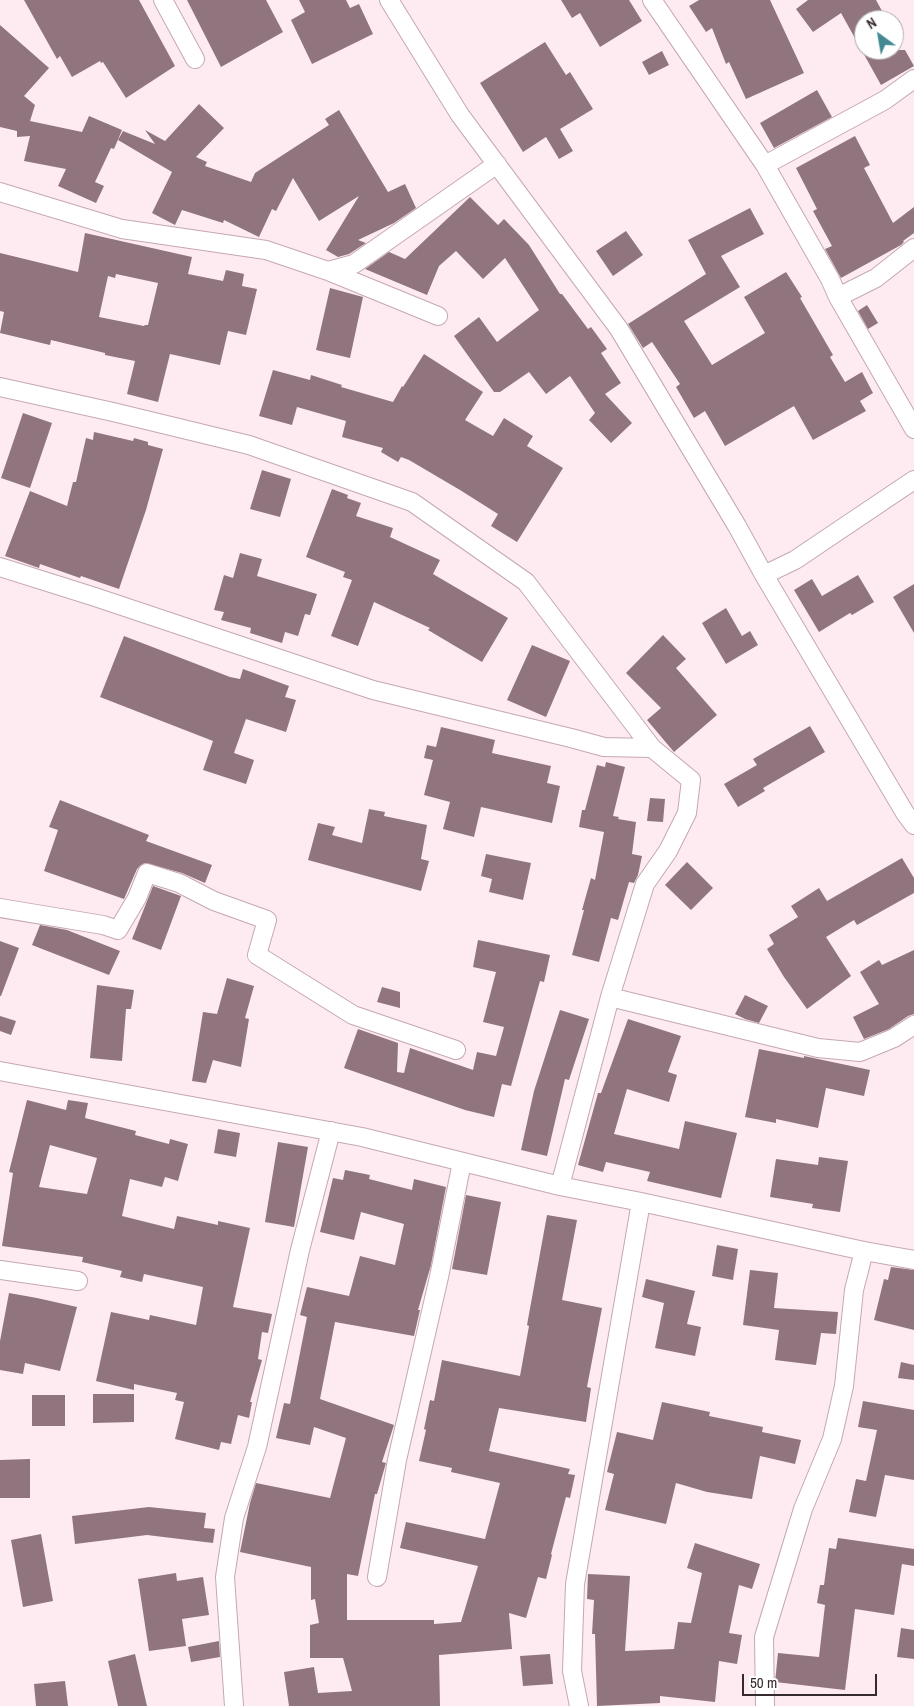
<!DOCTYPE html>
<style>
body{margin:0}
#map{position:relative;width:914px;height:1706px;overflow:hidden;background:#feebf1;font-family:"Archivo Narrow",sans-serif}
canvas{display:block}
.north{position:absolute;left:854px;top:10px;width:50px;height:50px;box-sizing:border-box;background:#fff;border:1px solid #aeaaab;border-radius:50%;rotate:328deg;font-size:14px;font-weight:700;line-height:20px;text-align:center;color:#352a2d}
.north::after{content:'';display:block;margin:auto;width:18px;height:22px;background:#438993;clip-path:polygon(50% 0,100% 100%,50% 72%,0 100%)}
.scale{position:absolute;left:742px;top:1674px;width:135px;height:22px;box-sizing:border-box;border:2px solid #352a2d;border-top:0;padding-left:6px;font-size:15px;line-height:18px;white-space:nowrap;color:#352a2d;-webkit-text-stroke:4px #fff;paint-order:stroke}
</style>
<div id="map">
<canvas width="914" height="1706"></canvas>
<div class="north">N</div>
<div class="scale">50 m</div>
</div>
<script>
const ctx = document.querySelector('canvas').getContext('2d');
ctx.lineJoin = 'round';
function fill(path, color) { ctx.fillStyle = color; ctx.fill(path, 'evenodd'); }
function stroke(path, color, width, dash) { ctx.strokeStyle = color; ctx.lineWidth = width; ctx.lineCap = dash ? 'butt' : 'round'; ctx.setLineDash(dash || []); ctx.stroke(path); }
const building = new Path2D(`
 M24 0H139L175 66 126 98 103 62 101 63 100 61 72 77 60 56 57 59Z
 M187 0H266L283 32 221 67Z
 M299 0H346L350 8 359 4 373 34 312 64 291 20 305 12Z
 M561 0H629L642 21 600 47 580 13 572 18Z
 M699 0H770L804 73 746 99 729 62 726 64 712 28 706 32 689 6Z
 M808 0H876L887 20H864V50H905L914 66 881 85 841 13 813 32 796 9Z
 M0 25 49 68 24 96 35 105 30 121 82 132 89 116 122 130 114 149 111 148 95 182 104 186 96 203 58 186 66 169 24 161 30 136 17 137V131L0 127Z
 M545 42 566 75 570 72 593 109 560 129 573 151 559 159 546 137 523 152 480 83Z
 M662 51 669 65 649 75 642 62Z
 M817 90 832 117 774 148 760 123Z
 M199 104 224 128 196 157 207 162 205 166 251 182 255 173 329 125 325 119 339 110 388 192 405 184 416 208 394 223 358 240 366 243 349 254 338 257 326 250 359 196 319 221 293 178 276 211 272 209 259 237 224 220 223 223 182 210 175 225 152 213 172 172 118 140 123 131 155 144 145 130 165 141Z
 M855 136 870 165 864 168 893 223 914 207V233L903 241 904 242 901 245 841 278 825 249 832 246 813 211 817 209 796 168Z
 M470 197 498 225 504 219 529 245 560 294H562L588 329 591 327 607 349 601 353 621 383 605 394 632 423 611 443 589 420 595 413 570 376 546 394 529 372 500 392H494L454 336 479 317 497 342 539 310 505 258 483 279 456 251 439 266 427 295 365 269 389 252 405 259Z
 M750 208 764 234 721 256 740 287 684 321 712 365 765 333 744 297 786 272 802 297 800 298 833 355 830 357 845 382 862 372 873 393 860 401 866 411 813 440 794 406 725 446 705 411 694 418 676 387 680 384 652 342 643 348 628 324 706 274 688 240Z
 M626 231 643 255 613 276 596 251Z
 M85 233 192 257 188 274 223 281 226 270 244 274 242 286 257 289 246 335 228 331 220 365 170 354 158 402 127 394 135 361 105 355V353L51 340 50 345 0 333 4 312 0 311V253L78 272ZM116 274 158 283 148 325H145L144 326 99 317 108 276 115 278Z
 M330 288 363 297 350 358 316 350Z
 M867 305 878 323 868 329 858 311Z
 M424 354 483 392 465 420 493 436 504 418 533 436 527 446 563 468 517 542 491 526 498 514 460 490 409 460 401 457 398 462 381 452 383 448 342 437 346 421 297 407 292 425 259 416 273 370 310 380 311 375 342 385 341 387 393 402 402 386 403 387Z
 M23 413 52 423 30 488 1 478Z
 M94 432 133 441 134 438 148 442V445L163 449 146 510 119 589 81 576 80 578 40 564 39 568 5 556 30 491 67 506 73 482H76L86 438 93 440Z
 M262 470 291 479 280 517 250 509Z
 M332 489 348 495 347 498 361 503 356 516 393 528 390 537 440 560 433 574 508 618 482 662 428 630 430 628 374 602 358 646 331 636 352 580 343 577 345 572 306 557Z
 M240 553 262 559 257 576 317 594 310 615 305 614 298 636 285 632 282 643 250 633 251 628 221 620 224 612 214 610 224 575 233 578Z
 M858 575 874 602 852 615 850 613 819 632 794 590 812 579 822 596Z
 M914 584V633L893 597Z
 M726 608 742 636 750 631 758 645 726 664 702 623Z
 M663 635 686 659 676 668 717 715 674 752 647 720 661 708 626 673Z
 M124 636 230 677 240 679 243 669 289 686 285 697 296 700 286 732 246 719 234 753 254 760 246 784 203 770 213 741 100 697Z
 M532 645 570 661 546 717 507 700Z
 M810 726 825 752 763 788 765 791 738 807 724 784 757 765 753 759Z
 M441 727 495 740 492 753 551 766 547 783 560 786 552 823 481 807 474 837 443 829 450 802 424 795 433 760 424 758 427 745 436 747Z
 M606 762 625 767 613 816 619 817 618 819 636 822 632 854 642 856 638 875 634 883 629 882 618 920 611 918 599 962 572 955 584 910H582L591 878 595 880 604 832 579 827 582 810H585L597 765 605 767Z
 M650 798 665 799 663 822 647 821Z
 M60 800 149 835 146 841 212 865 205 883 182 873 145 863 141 865 137 869 124 899 44 871 58 830 49 827Z
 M369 809 385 812 384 816 427 825 421 859 429 861 421 891 308 860 318 823 335 827 332 835 362 843Z
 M486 854 531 863 523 900 489 892 492 879 481 876Z
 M902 858 914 878V893L857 925 854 920 826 937 851 976 807 1009 784 977 767 949 774 944 769 935 798 917 791 906 819 888 827 901Z
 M687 862 713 888 691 910 665 885Z
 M153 886 181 896 161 950 132 939Z
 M40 925 67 930 120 951 109 975 32 945Z
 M478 940 550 955 544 982 540 981 511 1086 502 1084 494 1117 465 1110 344 1068 358 1029 398 1043 397 1072 404 1073 410 1048 473 1070 477 1052 496 1056 504 1027 483 1022 496 972 473 967Z
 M0 941 19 948 1 996H0Z
 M914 950V1014L908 1016 889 1029 864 1039 853 1017 879 1004 860 972 879 960 882 965Z
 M227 978 254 986 245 1018 249 1019 241 1067 213 1060 206 1083 192 1081 203 1012 217 1014Z
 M97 985 134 990 131 1009H126L122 1061 90 1058Z
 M382 987 400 992V1008L377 1002Z
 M745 995 768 1006 759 1023 745 1019 735 1014Z
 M560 1010 589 1019 569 1080 565 1079 547 1156 521 1150 534 1091Z
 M0 1016 16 1021 11 1035 0 1031Z
 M628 1019 681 1036 668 1072 677 1075 669 1102 627 1089 614 1134 679 1149 685 1121 737 1133 721 1198 647 1181 650 1172 606 1162 603 1172 578 1165 598 1093H601Z
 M759 1049 804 1058V1056L870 1070 864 1096 826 1088 818 1128 776 1119V1123L745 1117Z
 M27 1100 66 1110 68 1100 88 1103 85 1118 136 1131 135 1135 169 1144 170 1139 188 1144 178 1181 165 1177 162 1187 130 1179 122 1216 174 1229 177 1216 218 1225V1221L250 1228 233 1307 272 1314 268 1333 262 1332 258 1359 262 1360 250 1402H252L249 1418 238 1415 231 1444 221 1442 219 1450 175 1439 184 1402 175 1400 177 1393 134 1384V1390L96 1381 111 1312 149 1320 150 1315 196 1325 203 1287 144 1274 142 1282 120 1277 122 1271 82 1262 83 1257 2 1246 13 1173 9 1172ZM50 1145 97 1158 87 1194 39 1187Z
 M218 1129 240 1133 236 1157 214 1153Z
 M278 1142 308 1147 294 1227 265 1222Z
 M819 1157 848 1161 840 1212 812 1208 813 1204 770 1197 776 1159 818 1165Z
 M345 1170 370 1175 369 1179 412 1190 414 1179 446 1187 431 1265 418 1310H420L414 1336 335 1322 320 1399 394 1425 382 1462 386 1463 377 1494H375L358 1576 347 1574V1620H434V1624L461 1622 478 1566 400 1548 406 1522 485 1539 500 1483 451 1472 452 1468 419 1461 426 1430 424 1429 430 1400 434 1401 442 1360 520 1376 529 1326 527 1325 547 1215 577 1220 562 1300 602 1308 587 1387 591 1388 586 1422 499 1408 489 1451 570 1469 568 1474 575 1475 570 1498 566 1497 551 1554 552 1555 546 1579 538 1577 526 1618 509 1613 512 1649 439 1655 440 1706H289L284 1672 314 1667 318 1693 352 1691 343 1658H310V1625L319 1623 315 1599 311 1600V1567L240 1552 250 1503 256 1483 330 1498 346 1438 314 1427 310 1445 276 1438 284 1403 290 1404 307 1317 300 1315 307 1287 349 1296 360 1256 395 1265 404 1224 361 1212 354 1240 320 1232 333 1178 343 1180Z
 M466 1195 501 1202 487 1275 452 1269Z
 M717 1245 738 1249 733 1280 712 1276Z
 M891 1267 914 1270V1330L874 1320 884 1279 888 1280Z
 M750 1270 778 1273 774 1308 838 1312 836 1334 821 1333 816 1365 775 1360 779 1330 743 1325Z
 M646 1279 695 1291 687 1324 701 1327 695 1356 655 1348 664 1303 642 1297Z
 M9 1293 37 1298 77 1307 60 1371 25 1363 23 1374 0 1370V1341Z
 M901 1362 914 1365V1380L898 1378Z
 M93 1394H134V1422L93 1423Z
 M32 1395H65V1426H32Z
 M863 1401 914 1410V1480L885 1475 876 1517 849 1512 856 1479 866 1481 877 1430 858 1427Z
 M662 1402 710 1412 709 1416 763 1427 762 1432 801 1440 795 1464 760 1456 752 1499 707 1492 676 1483 666 1524 605 1510 614 1474 607 1472 617 1432 653 1440Z
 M30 1459V1498H0V1460Z
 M149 1507 206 1513 204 1528 215 1529 213 1543 147 1535 75 1544 72 1516Z
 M41 1534 53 1601 23 1607 11 1540Z
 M838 1538 914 1549V1566L902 1564 894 1615 855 1609 845 1690 775 1682 778 1653 819 1657 825 1605 817 1603 820 1585H824L829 1548 836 1549Z
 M695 1543 760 1564 752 1589 739 1585 729 1633 742 1635 737 1664 719 1661 715 1702 660 1696V1703L597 1706 595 1634H592L594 1600 587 1599 588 1574 630 1576 625 1651 674 1649 678 1622 691 1623 702 1573 687 1568Z
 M176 1573 177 1581 203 1577 209 1615 182 1619 186 1646 149 1651 138 1579Z
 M901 1628 914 1630V1659L897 1657Z
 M219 1641 220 1657 191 1662 188 1647Z
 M135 1654 147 1706H118L108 1661Z
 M550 1654 553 1684 523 1686 520 1656Z
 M65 1681 68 1706H36L34 1684Z`);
const minor = new Path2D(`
 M163 0 195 59
 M389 0 460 115 619 329 737 526 764 575 905 813 914 825
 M652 0 765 165 830 279 838 297 914 429
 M765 165 885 100 914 79
 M0 192 122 229 266 250 328 271 438 316
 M328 271 354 264 497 164
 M838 297 876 278 914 248
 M0 387 113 412 249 445 412 502 526 582 652 748 691 780 687 813 668 851 645 884 610 997 560 1186
 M0 567 95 597 373 690 571 738 604 747 652 748
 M764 575 795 560 914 480
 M0 908 103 925 118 930 137 898 147 873 179 883 214 901 267 920 257 955 353 1015 456 1050
 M610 997 818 1048 860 1052 894 1038 914 1025
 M0 1071 362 1137 560 1186 641 1202 864 1251 914 1260
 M0 1270 78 1281
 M377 1577 397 1460 439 1277 462 1162
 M234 1706 225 1577 234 1518 257 1447 300 1250 331 1131
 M579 1706 572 1671 575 1584 641 1202
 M765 1706 764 1637 803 1509 832 1439 844 1386 854 1290 864 1251`);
fill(building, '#90757e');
stroke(minor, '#c5a8b1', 20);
stroke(minor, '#fff', 18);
</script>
